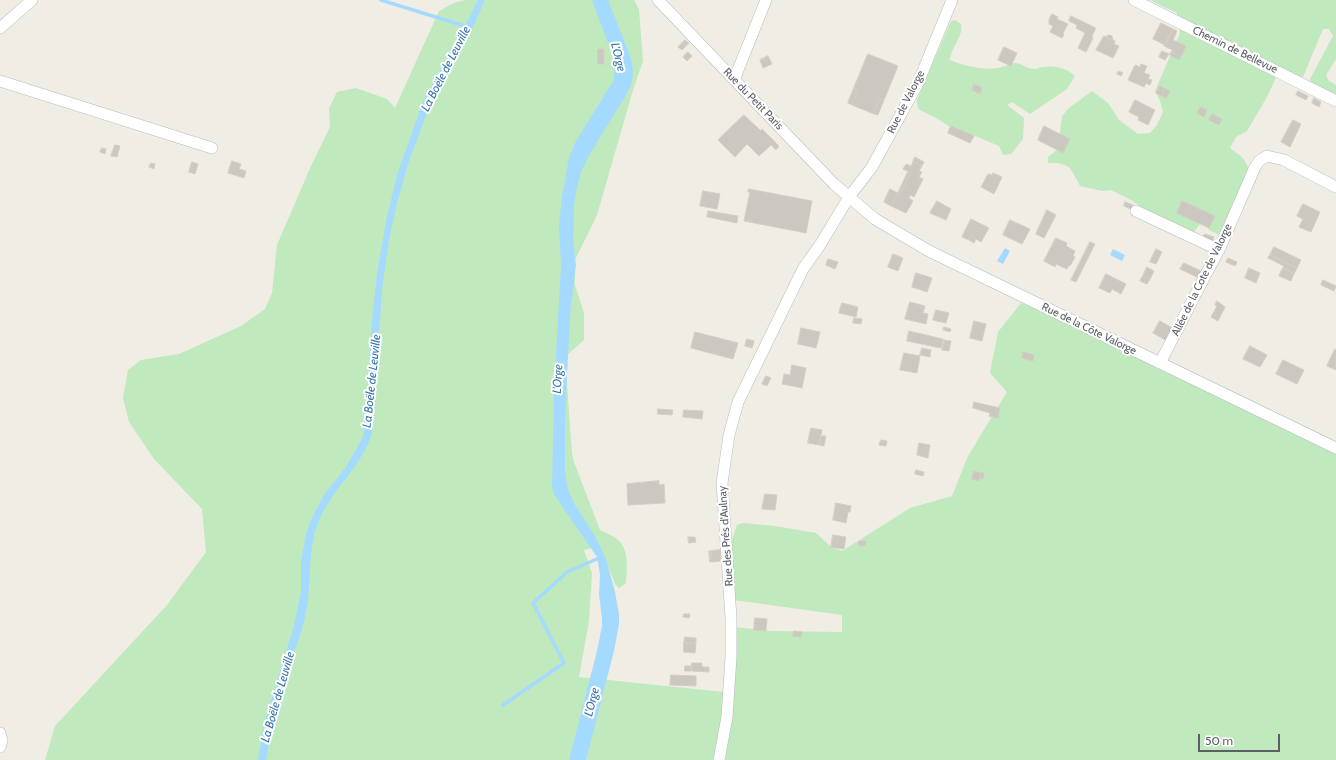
<!DOCTYPE html>
<meta charset="utf-8">
<style>
body{margin:0}
#map{position:relative;width:1336px;height:760px;overflow:hidden;background:#f0ede4;font-family:Cabin,sans-serif}
canvas{display:block}
.scale{position:absolute;left:1198px;top:734px;width:82px;height:18px;box-sizing:border-box;border:2px solid #5c6066;border-top:0;padding-left:5px;font-size:12px;line-height:14px;white-space:nowrap;color:#5c6066;-webkit-text-stroke:3px #fff;paint-order:stroke}
</style>
<div id="map">
<canvas width="1336" height="760"></canvas>
<div class="scale">50 m</div>
</div>
<script>
const ctx = document.querySelector('canvas').getContext('2d');
ctx.lineJoin = 'round';
function fill(path, color) { ctx.fillStyle = color; ctx.fill(path, 'evenodd'); }
function stroke(path, color, width, dash) { ctx.strokeStyle = color; ctx.lineWidth = width; ctx.lineCap = dash ? 'butt' : 'round'; ctx.setLineDash(dash || []); ctx.stroke(path); }
function label(font, color, halo, rows, align = 'center') {
  ctx.font = font + ' Cabin,sans-serif'; ctx.lineWidth = 4; ctx.setLineDash([]); ctx.textBaseline = 'middle'; ctx.strokeStyle = halo; ctx.fillStyle = color; for (const [text, x, y, turn = 0] of rows) {
    ctx.save(); ctx.translate(x, y); ctx.rotate((+turn || 0) * Math.PI / 180); ctx.textAlign = isNaN(turn) ? turn : align; if (halo) ctx.strokeText(text, 0, 0); ctx.fillText(text, 0, 0); ctx.restore();
  }
}
const green = new Path2D(`
 M465 0H634L639 9 643 61 633 90 597 215 574 262 575 285 584 313V340L565 357 572 453 574 462 600 530C606 533 614 536 619 541 629 549 627 572 626 583L619 588 615 584 603 554 592 548 584 550 592 573 589 621 579 677 734 693 735 627 771 631 842 632V615L734 600 735 590 731 579 730 546 737 525 742 523 775 526 816 533 830 546 842 551 910 508 952 496 968 456 1007 392 990 373 998 332 1021 303 1052 315 1336 453V760H45L55 726 167 605 206 552 202 509 154 459 129 422 123 398 128 370 141 360 179 354 241 326 265 309 272 293 277 245 311 166 330 127 329 108 337 92 356 88 387 99 395 108 439 11 454 3Z
 M1150 0H1336V59L1326 75 1329 81 1336 85V96L1329 91 1312 86 1310 79 1333 36 1329 29H1323L1303 77 1294 76 1280 69 1267 97 1247 131 1236 137 1230 148 1243 158 1256 181 1221 236 1209 230 1207 224 1199 225 1194 232 1189 235 1142 208 1133 201 1111 190 1102 191 1080 186C1071 168 1070 162 1048 163V157L1058 149 1062 116 1069 108 1092 91 1108 103 1119 120 1138 134 1150 133 1157 125 1163 112 1160 101 1155 91 1180 33 1177 13Z
 M955 20 961 24C964 36 951 47 950 60 960 65 986 71 998 68 1004 67 1010 63 1016 63 1022 64 1028 69 1034 69 1037 69 1040 67 1043 67 1053 65 1068 68 1075 76L1067 89 1030 114 1012 102 1007 105 1024 118 1023 139 1011 154 1003 155 999 146 973 135 966 137 936 118 918 109 917 100 951 21Z`);
const water = new Path2D(`
 M478 0H485L471 31 428 110 408 164 397 203 389 240 382 289 373 425C372 432 370 440 367 446 354 473 329 494 318 523 307 551 312 583 306 613 302 632 294 650 289 668 279 698 271 729 266 760H258L264 724 294 626 301 591V561L306 534 311 520 324 495 346 467 363 437 367 405 372 321 377 274 386 221 397 175 423 102 465 26Z
 M592 0H608L629 53 632 63 633 75 631 85 626 95 588 157 581 172 577 186 574 206 573 239 576 265 570 314 565 420V471L568 490 575 505 595 536 606 559 615 592 619 614V624L614 651 586 760H569L597 651 602 626V618L599 595 600 574 597 557 555 496 552 488 554 392 561 266 559 225 562 197 569 158 576 141 614 80 615 65 611 51Z
 M1005 248 1010 251 1003 264 997 261Z
 M1113 249 1125 255 1122 261 1110 255Z`);
const stream = new Path2D(`
 M381 0 468 27
 M503 705 564 663 533 603 567 572 599 558`);
const building = new Path2D(`
 M1052 14 1058 17 1057 19 1068 24 1063 33 1064 34 1062 38 1050 32 1053 26 1049 24V20Z
 M1071 16 1096 28 1092 36 1093 38 1086 52 1078 48 1085 33 1076 28 1077 25 1069 21Z
 M1161 23 1173 29 1165 45 1153 39Z
 M1173 29 1177 31 1173 40 1186 46 1181 57 1171 52 1173 50 1164 46Z
 M1109 35 1112 36 1113 40 1106 37Z
 M1104 36 1115 41 1114 44 1119 46 1113 58 1096 50Z
 M685 40 689 43 682 50 678 47Z
 M1004 47 1017 53 1011 66 998 60Z
 M598 49H604V64H598Z
 M1162 51 1169 54 1165 60 1159 57Z
 M688 52 692 56 687 61 683 57Z
 M1171 52 1181 57 1179 60 1170 55Z
 M868 54 898 66 884 100 879 99 874 114 852 105 858 90 854 88Z
 M768 56 772 64 763 68 760 60Z
 M1141 64 1147 66 1144 73 1150 75 1144 87 1128 80 1135 65 1140 67Z
 M1119 71 1123 73 1121 76 1117 74Z
 M1148 79 1152 80 1150 85 1146 83Z
 M974 84 982 88 980 94 972 90Z
 M1160 86 1165 89 1162 96 1156 93Z
 M854 88 858 90 852 105 848 103Z
 M1165 89 1170 91 1166 98 1162 96Z
 M1298 91 1308 96 1306 100 1296 95Z
 M1314 98 1321 102 1319 107 1312 103Z
 M879 99 884 100 878 115 874 114Z
 M1135 100 1155 110 1148 125 1138 120 1139 117 1129 112Z
 M1201 107 1207 110 1204 117 1197 113Z
 M1212 114 1222 119 1219 125 1209 120Z
 M744 115 761 131 762 129 779 146 776 150 771 145 759 156 747 144 735 157 718 140Z
 M1293 120 1301 124 1290 147 1281 142Z
 M951 126 974 136 970 143 948 133Z
 M1044 126 1070 139 1063 153 1038 140Z
 M115 145 120 146 117 157 111 156Z
 M102 148 106 149 105 154 100 152Z
 M915 157 924 162 922 166 913 162Z
 M232 161 241 164 239 169 246 171 244 178 228 173Z
 M192 162 198 164 195 174 189 172Z
 M913 162 922 166 919 171 922 172 919 177 923 179 914 197 910 195 909 198 913 201 906 213 891 206 898 193 900 194 911 173 903 169 906 164 911 166Z
 M151 163 155 164 154 169 149 167Z
 M908 172 911 173 900 194 898 193Z
 M993 173 1002 177 994 194 981 187 988 174 992 175Z
 M749 189 812 201 806 233 744 221 750 192H748Z
 M890 189 898 193 891 206 884 202Z
 M703 191 720 194 717 209 700 206Z
 M937 201 951 209 946 220 930 213Z
 M1182 201 1215 216 1209 228 1177 213Z
 M1125 202 1133 205 1131 209 1124 206Z
 M1303 204 1320 212 1311 232 1299 227 1303 219 1297 216Z
 M1047 210 1056 215 1044 238 1036 234Z
 M708 211 738 216 737 223 707 217Z
 M971 219 989 228 981 242 971 236 969 240 962 237Z
 M1010 220 1030 229 1022 244 1003 235Z
 M1205 234 1214 237 1213 239 1220 242 1218 246 1202 238Z
 M971 236 976 239 974 243 969 240Z
 M1056 238 1067 243 1066 246 1075 251 1073 256 1075 257 1070 266 1069 265 1067 269 1056 264 1055 267 1044 261Z
 M1090 242 1095 244 1076 282 1071 280Z
 M1274 247 1301 260 1297 268 1270 255Z
 M1156 249 1162 252 1156 264 1150 262Z
 M893 254 903 258 898 271 888 267Z
 M1270 255 1297 268 1294 274 1283 268 1284 266 1268 258Z
 M1228 258 1237 262 1235 266 1226 262Z
 M828 259 838 262 835 269 826 265Z
 M1184 263 1203 272 1199 278 1180 269Z
 M1147 267 1154 271 1150 279 1143 276Z
 M1249 268 1260 273 1256 283 1245 278Z
 M1283 268 1294 274 1291 281 1279 276Z
 M916 273 932 278 927 292 912 287Z
 M1106 274 1126 284 1121 294 1112 289 1110 293 1099 288Z
 M1143 276 1150 279 1147 284 1140 281Z
 M1323 280 1336 286 1334 291 1321 285Z
 M1217 301 1225 307 1218 321 1211 317 1217 306 1215 305Z
 M910 302 925 306 923 313 928 314 926 324 905 319Z
 M842 303 858 307 856 317 839 313Z
 M936 310 949 313 946 323 933 320Z
 M854 318 862 319 861 324 853 323Z
 M974 321 986 324 982 341 970 338Z
 M1160 321 1176 330 1169 342 1153 333Z
 M944 327 951 329 950 332 943 330Z
 M801 328 820 332 816 348 798 344Z
 M909 331 943 339 941 348 907 341Z
 M695 332 738 343 733 359 691 348Z
 M747 339 754 341 752 348 745 346Z
 M944 340 951 341 949 351 942 350Z
 M1250 346 1267 355 1260 367 1243 359Z
 M922 348 931 350 930 357 920 355Z
 M1335 349 1336 350V370L1327 366Z
 M1023 352 1034 355 1033 361 1022 358Z
 M904 353 920 356 917 373 900 370Z
 M1283 360 1304 370 1297 384 1276 374Z
 M792 365 806 368 802 388 782 384 784 374 790 375Z
 M766 376 771 378 767 386 762 384Z
 M974 402 1000 408 998 418 989 416 990 413 973 408Z
 M658 409 673 410 672 415 658 414Z
 M684 410 703 411 702 419 683 417Z
 M811 428 822 430 819 445 808 443Z
 M821 436H826L824 446 819 445Z
 M881 440 887 441 886 446 879 445Z
 M919 443 930 445 928 458 917 455Z
 M916 470 924 472 923 476 915 474Z
 M974 471 981 473 979 481 972 479Z
 M981 473H984L983 479 979 478Z
 M659 481V485L664 484 665 503 628 505 627 484Z
 M765 494 777 495 775 510 762 509Z
 M836 503 851 506 850 512H848L846 523 833 520Z
 M833 535 846 537 844 549 831 547Z
 M688 537H695L696 542 689 543Z
 M859 541H866L865 546 859 545Z
 M720 550 721 561 712 562 711 551Z
 M709 551H711L712 562H710Z
 M684 614H690L689 618 683 617Z
 M755 618 767 619 766 631 754 630Z
 M794 631 802 632 801 637 793 636Z
 M685 637 696 638V643H684Z
 M684 643H696L695 653 684 652Z
 M692 663H702V667H709V672L692 671Z
 M685 666H691V671H685Z
 M671 675 696 676V686L670 685Z`);
const minor = new Path2D(`
 M658 0 834 184 875 219 929 251 1336 448
 M1134 0 1336 101
 M0 28 32 0
 M734 80 766 0
 M0 81 212 148
 M1136 211 1219 250
 M1160 363 1206 274 1219 250 1255 167 1259 161 1267 156 1284 160 1336 187
 M0 733 2 741 0 747
 M719 760 727 717 731 657V618L722 483 729 435 738 402 803 269 820 245 849 197 872 167 918 83 952 0`);
const streetNames = [
 ["Chemin de Bellevue",1235,50,26],
 ["Rue du Petit Paris",753,99,46],
 ["Rue de Valorge",906,102,-63],
 ["Allée de la Cote de Valorge",1202,280,-64],
 ["Rue de la Côte Valorge",1089,329,26],
 ["Rue des Prés d'Aulnay",726,536,-94]
];
const waterNames = [
 ["L'Orge",618,57,76],
 ["La Boële de Leuville",446,69,-63],
 ["L'Orge",558,379,-87],
 ["La Boële de Leuville",372,381,-84],
 ["La Boële de Leuville",278,697,-74],
 ["L'Orge",592,702,-76]
];
fill(green, '#c0e9be');
fill(water, '#a4daff');
stroke(stream, '#a4daff', 3.5);
fill(building, '#cbc7c1');
stroke(building, '#d5cec2', 1);
stroke(minor, '#b7babf', 12);
stroke(minor, '#fff', 11);
label('11px', '#5c6066', '#fff', streetNames);
label('italic 12px', '#3676b0', '#fff', waterNames);
</script>
